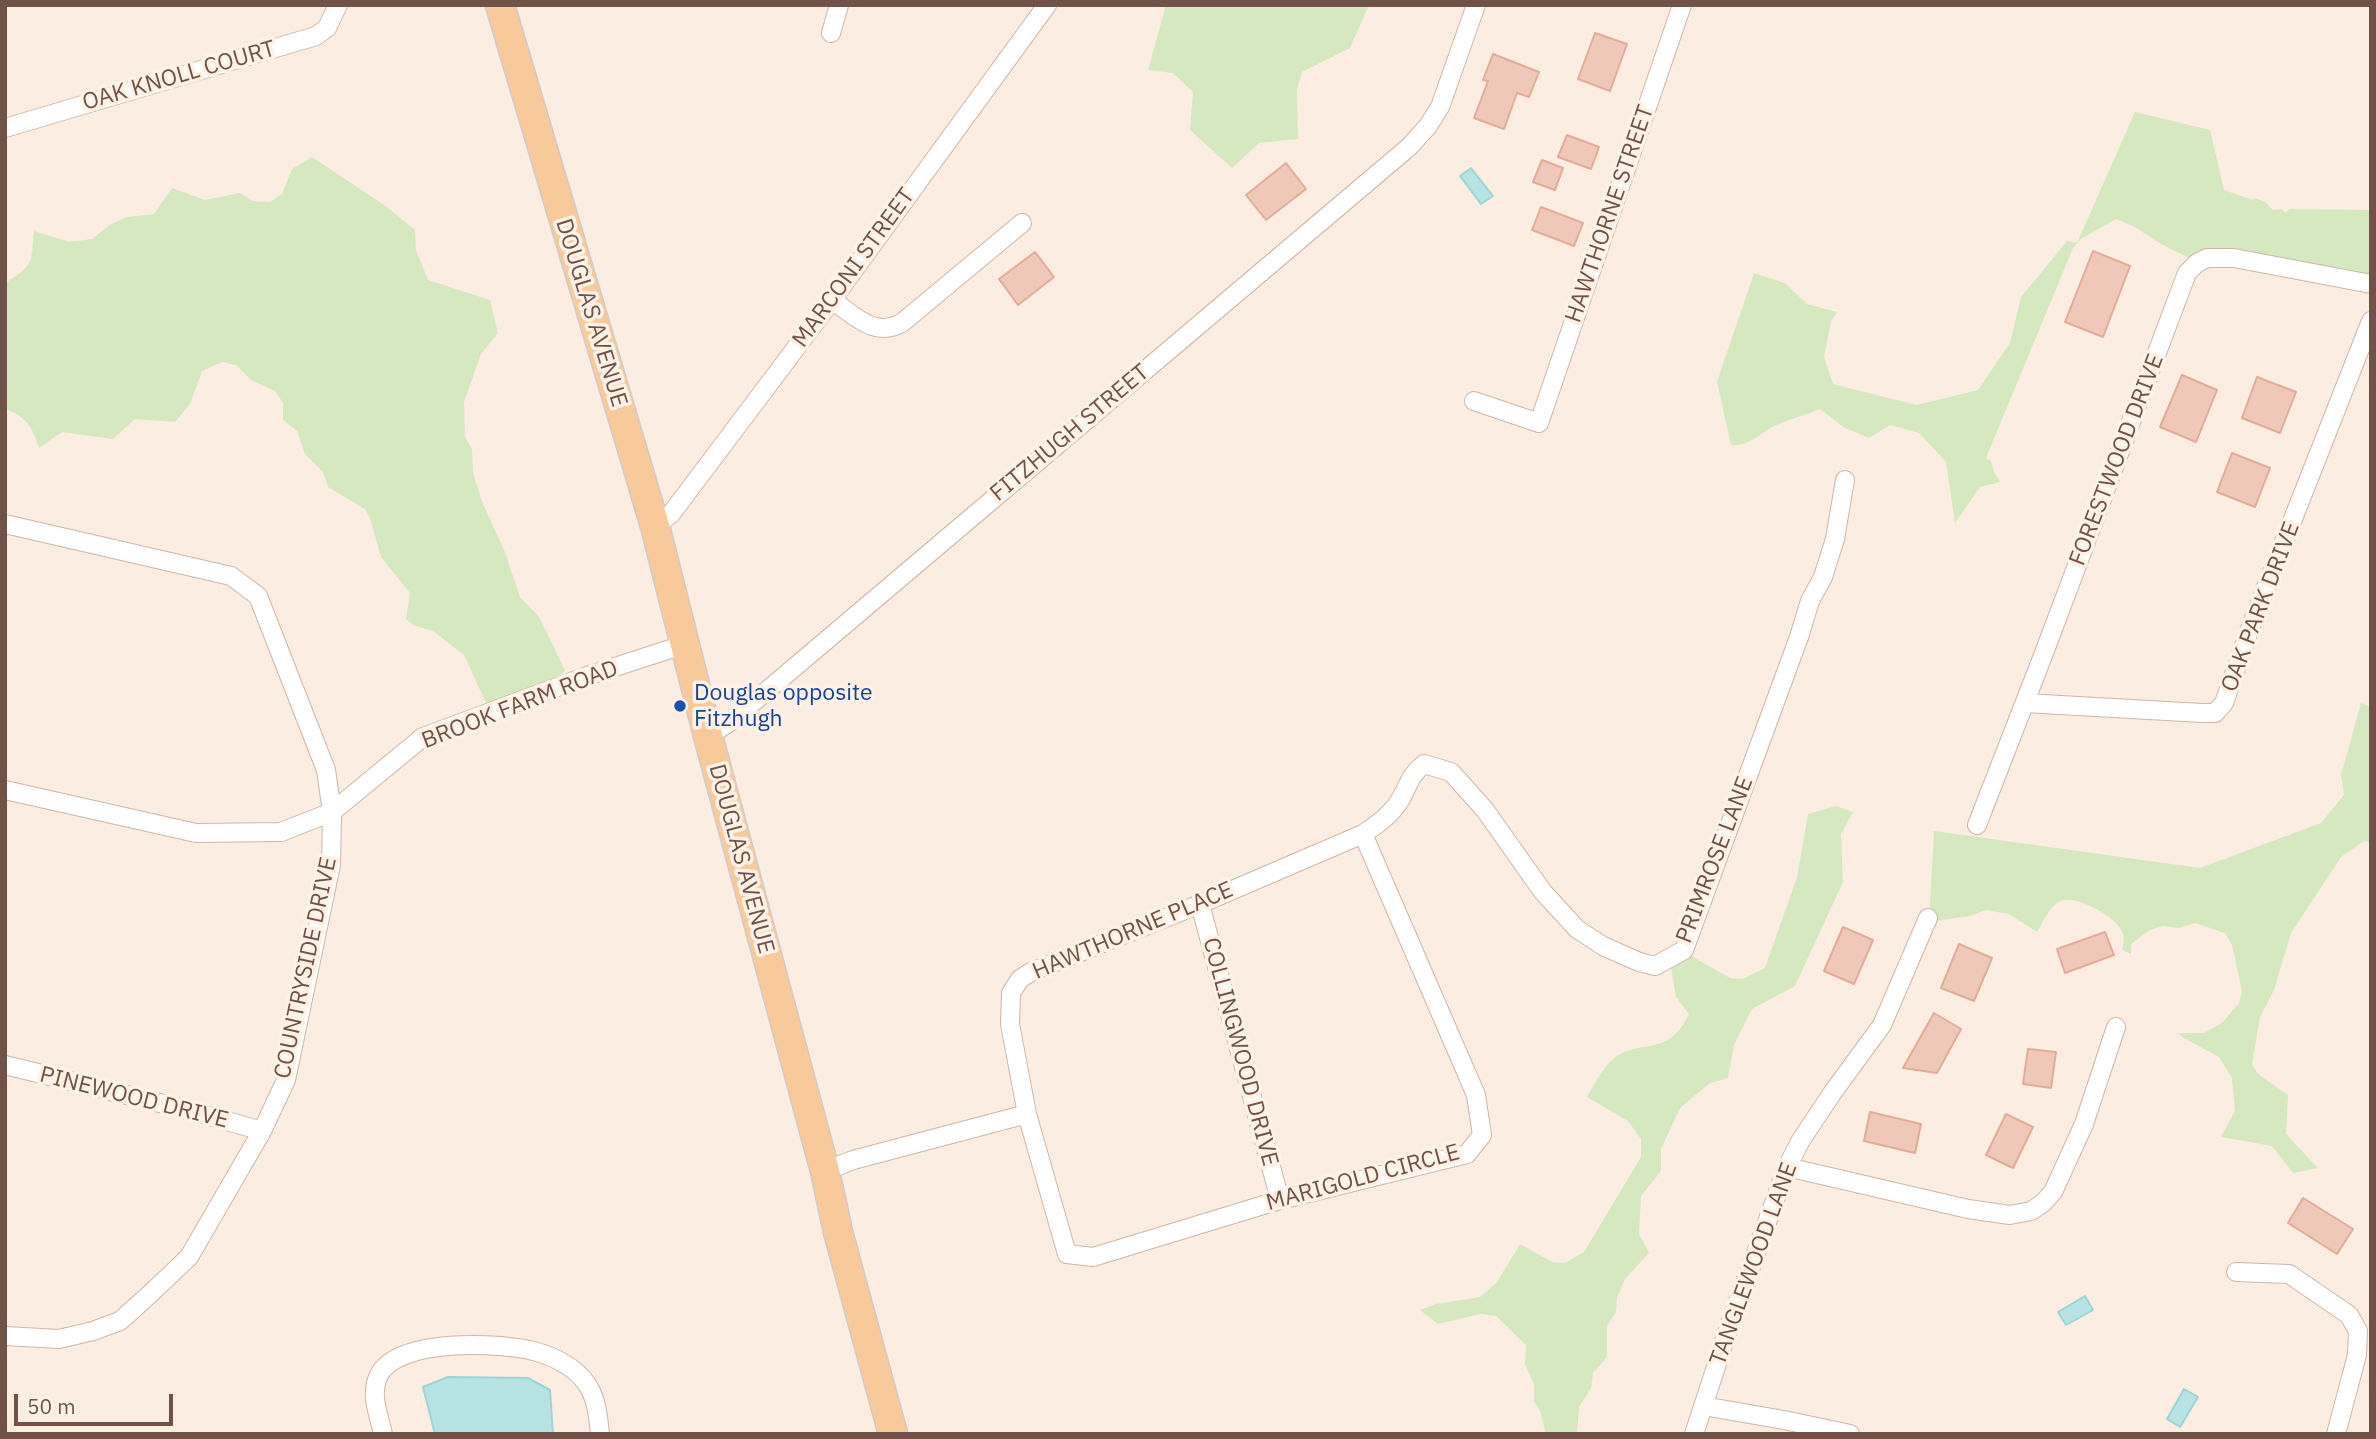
<!DOCTYPE html>
<style>
body{margin:0}
#map{position:relative;width:2376px;height:1439px;overflow:hidden;background:#fbede1;font-family:"IBM Plex Sans",sans-serif}
canvas{display:block}
.frame{position:absolute;inset:0;border:7px solid #715249;pointer-events:none}
.scale{position:absolute;left:14px;top:1394px;width:159px;height:32px;box-sizing:border-box;border:4px solid #715249;border-top:0;padding-left:9px;font-size:21px;line-height:24px;white-space:nowrap;color:#715249;-webkit-text-stroke:5px #fef2e7;paint-order:stroke}
</style>
<div id="map">
<canvas width="2376" height="1439"></canvas>
<div class="frame"></div>
<div class="scale">50 m</div>
</div>
<script>
const ctx = document.querySelector('canvas').getContext('2d');
ctx.lineJoin = 'round';
function fill(path, color) { ctx.fillStyle = color; ctx.fill(path, 'evenodd'); }
function stroke(path, color, width, dash) { ctx.strokeStyle = color; ctx.lineWidth = width; ctx.lineCap = dash ? 'butt' : 'round'; ctx.setLineDash(dash || []); ctx.stroke(path); }
function label(font, color, halo, rows, align = 'center') {
  ctx.font = font + ' "IBM Plex Sans",sans-serif'; ctx.lineWidth = 7; ctx.setLineDash([]); ctx.textBaseline = 'middle'; ctx.strokeStyle = halo; ctx.fillStyle = color; for (const [text, x, y, turn = 0] of rows) {
    ctx.save(); ctx.translate(x, y); ctx.rotate((+turn || 0) * Math.PI / 180); ctx.textAlign = isNaN(turn) ? turn : align; if (halo) ctx.strokeText(text, 0, 0); ctx.fillText(text, 0, 0); ctx.restore();
  }
}
const green = new Path2D(`
 M1166 5H1369L1350 48 1302 72 1297 89 1298 139 1259 143 1232 168 1190 130 1193 92 1173 73 1148 70Z
 M2135 112 2210 130 2224 190 2253 200 2255 198 2265 202 2273 210 2282 209 2285 213 2290 209 2371 210V282L2191 259 2159 243 2135 227 2116 219 2081 239 2073 248 1986 458 1991 461 1994 472 2000 482 1980 487 1955 523 1946 462 1919 433 1890 425 1869 438 1845 428 1820 409C1806 415 1791 419 1776 425 1762 432 1749 447 1731 445L1717 382 1754 273 1785 283 1807 304 1837 312 1831 321 1824 357 1833 384 1917 405 1978 390 2010 343 2021 297 2067 241 2077 243Z
 M312 157 387 207 415 230 416 250 428 280 490 300 498 333 481 354 464 402 465 437 472 449 473 473 483 504 504 550 520 597 539 617 565 670 562 674 487 705 464 655 433 631 413 625 406 619 410 593 381 557 370 518 365 509 328 487 323 472 305 454 297 431 283 420V403L275 391 251 380 236 365 222 362 202 371 190 404 175 422 135 419 113 439 62 432 39 448C33 428 26 416 5 409V283C34 265 31 264 34 231L70 242 92 239 111 224 127 217 154 214 172 188 205 200 240 193 252 201 270 202 282 194 292 169Z
 M2361 703 2371 707V842L2364 841 2341 857 2291 933 2274 990 2260 1017 2252 1064 2258 1074 2288 1095 2286 1134 2318 1168 2293 1173 2272 1146 2221 1137 2235 1111 2232 1078 2219 1057 2182 1037 2178 1033H2204L2222 1023 2239 1003 2242 991 2232 945 2225 933 2195 923 2179 928 2163 926 2150 930 2131 944V954L2122 950C2123 945 2125 938 2123 934 2119 918 2080 897 2064 900 2050 903 2044 921 2037 932L2009 914 1986 910 1970 916 1929 922 1934 831 2200 868 2321 823 2344 795 2341 775Z
 M1836 806 1853 812 1841 834 1843 882 1795 986 1752 1009 1734 1045 1728 1078 1710 1083 1680 1108 1661 1149V1171L1641 1196 1639 1234 1649 1253 1625 1279 1617 1298 1616 1312 1607 1326V1357L1593 1373 1591 1388 1579 1407 1577 1434H1546L1540 1411 1534 1401V1384L1525 1364 1526 1345 1496 1316 1480 1314 1438 1324 1420 1310 1436 1304 1480 1297 1497 1282 1520 1244 1552 1262 1565 1263 1584 1252 1641 1157V1139L1628 1121 1587 1097C1594 1085 1602 1069 1612 1060 1641 1036 1667 1060 1689 1014L1676 997 1670 961 1686 953 1730 978 1743 979 1765 968 1797 877 1808 814Z`);
const water = new Path2D(`
 M1471 168 1493 196 1481 204 1460 176Z
 M2085 1296 2093 1310 2066 1325 2058 1312Z
 M448 1377 528 1378 550 1390 553 1434H435L423 1387Z
 M2184 1389 2198 1397 2180 1427 2167 1419Z`);
const building = new Path2D(`
 M1595 33 1627 44 1610 91 1578 79Z
 M1493 54 1539 72 1529 97 1517 93 1504 129 1474 118 1488 81 1483 80Z
 M1567 135 1599 147 1591 169 1558 157Z
 M1542 160 1563 168 1555 190 1533 182Z
 M1286 163 1306 189 1266 220 1246 195Z
 M1541 207 1583 223 1574 246 1532 230Z
 M2093 251 2130 266 2103 337 2065 322Z
 M1035 252 1054 277 1018 305 999 279Z
 M2182 375 2217 390 2196 442 2160 427Z
 M2257 377 2296 392 2280 433 2242 418Z
 M2232 453 2270 468 2255 507 2217 492Z
 M1843 927 1873 940 1854 984 1824 971Z
 M2105 932 2114 955 2065 973 2057 949Z
 M1959 944 1992 958 1974 1001 1941 988Z
 M1934 1013 1961 1029 1937 1073 1903 1068Z
 M2028 1049 2056 1052 2051 1088 2023 1084Z
 M1870 1112 1921 1124 1915 1153 1864 1141Z
 M2006 1114 2033 1127 2013 1168 1986 1155Z
 M2303 1198 2353 1229 2337 1254 2288 1223Z`);
const minor = new Path2D(`
 M831 33 839 5
 M5 128 316 36 327 28 338 5
 M832 300C855 316 875 339 903 322L1022 223
 M1474 401 1539 423 1682 5
 M5 524 231 576 258 596 326 770 332 812 331 865 286 1080 262 1131 189 1257 150 1294 120 1321 93 1331 59 1339 5 1336
 M655 526 671 514 832 300 1047 5
 M2025 703 2202 713H2215L2224 703 2252 623 2371 321
 M708 736 731 721 1409 147 1428 126 1440 107 1476 5
 M5 790 196 833 281 832 332 812 423 737 587 676 686 644
 M1977 825 2044 653 2187 273 2197 263 2207 258H2234L2371 284
 M1363 834 1476 1095 1482 1135 1467 1154 1280 1200 1093 1257 1067 1254 1027 1114 1010 1024 1011 993 1020 979 1031 972 1200 904 1363 834C1378 824 1391 815 1400 800 1409 785 1409 776 1424 764L1451 772 1485 810 1543 892 1577 929 1603 946 1639 962 1655 966 1684 950 1799 637 1810 601 1823 577 1835 539 1845 480
 M1200 904 1280 1200
 M5 1065 188 1110 262 1131
 M1787 1167 1968 1209 2010 1215 2031 1211 2043 1203 2053 1192 2084 1124 2116 1027
 M825 1171 853 1160 1027 1114
 M2236 1272 2289 1274 2349 1315 2358 1331 2357 1355 2336 1434
 M1703 1406 1784 1420 1850 1434
 M383 1434C379 1415 370 1396 378 1377 395 1337 502 1342 537 1352 555 1357 576 1368 586 1383 597 1398 598 1416 600 1434
 M1694 1434 1729 1327 1787 1167 1801 1140 1833 1092 1882 1025 1928 918`);
const primary = new Path2D(`
 M500 5 655 526 708 736 825 1171 838 1232 893 1434`);
const markers = [
 [680,706,7,"#1a4fb4"]
];
const streetNames = [
 ["OAK KNOLL COURT",179,76,-16],
 ["HAWTHORNE STREET",1610,214,-71],
 ["MARCONI STREET",854,268,-54],
 ["DOUGLAS AVENUE",591,313,73],
 ["FITZHUGH STREET",1070,433,-40],
 ["FORESTWOOD DRIVE",2117,460,-69],
 ["OAK PARK DRIVE",2261,607,-69],
 ["BROOK FARM ROAD",520,705,-21],
 ["DOUGLAS AVENUE",741,859,75],
 ["PRIMROSE LANE",1715,860,-69],
 ["HAWTHORNE PLACE",1133,931,-23],
 ["COUNTRYSIDE DRIVE",306,968,-78],
 ["COLLINGWOOD DRIVE",1240,1052,75],
 ["PINEWOOD DRIVE",134,1098,14],
 ["MARIGOLD CIRCLE",1363,1178,-15],
 ["TANGLEWOOD LANE",1754,1264,-70]
];
const transitNames = [
 ["Douglas opposite",694,693],
 ["Fitzhugh",694,719]
];
fill(green, '#d6e8c0');
fill(water, '#b7e3e4');
stroke(water, '#9dd4d5', 2);
fill(building, '#f0c8ba');
stroke(building, '#e2ac9a', 2);
stroke(minor, '#ceb6ab', 20);
stroke(primary, '#d4cbc8', 31);
stroke(minor, '#fff', 18);
stroke(primary, '#f8c99b', 28);
for (const [x, y, r, color] of markers) { const dot = new Path2D(); dot.arc(x, y, r, 0, 2 * Math.PI); ctx.fillStyle = color; ctx.fill(dot); stroke(dot, '#fef2e7', 2.5); }
label('23px', '#715249', '#fef2e7', streetNames);
label('23px', '#164399', '#fef2e7', transitNames, 'left');
</script>
